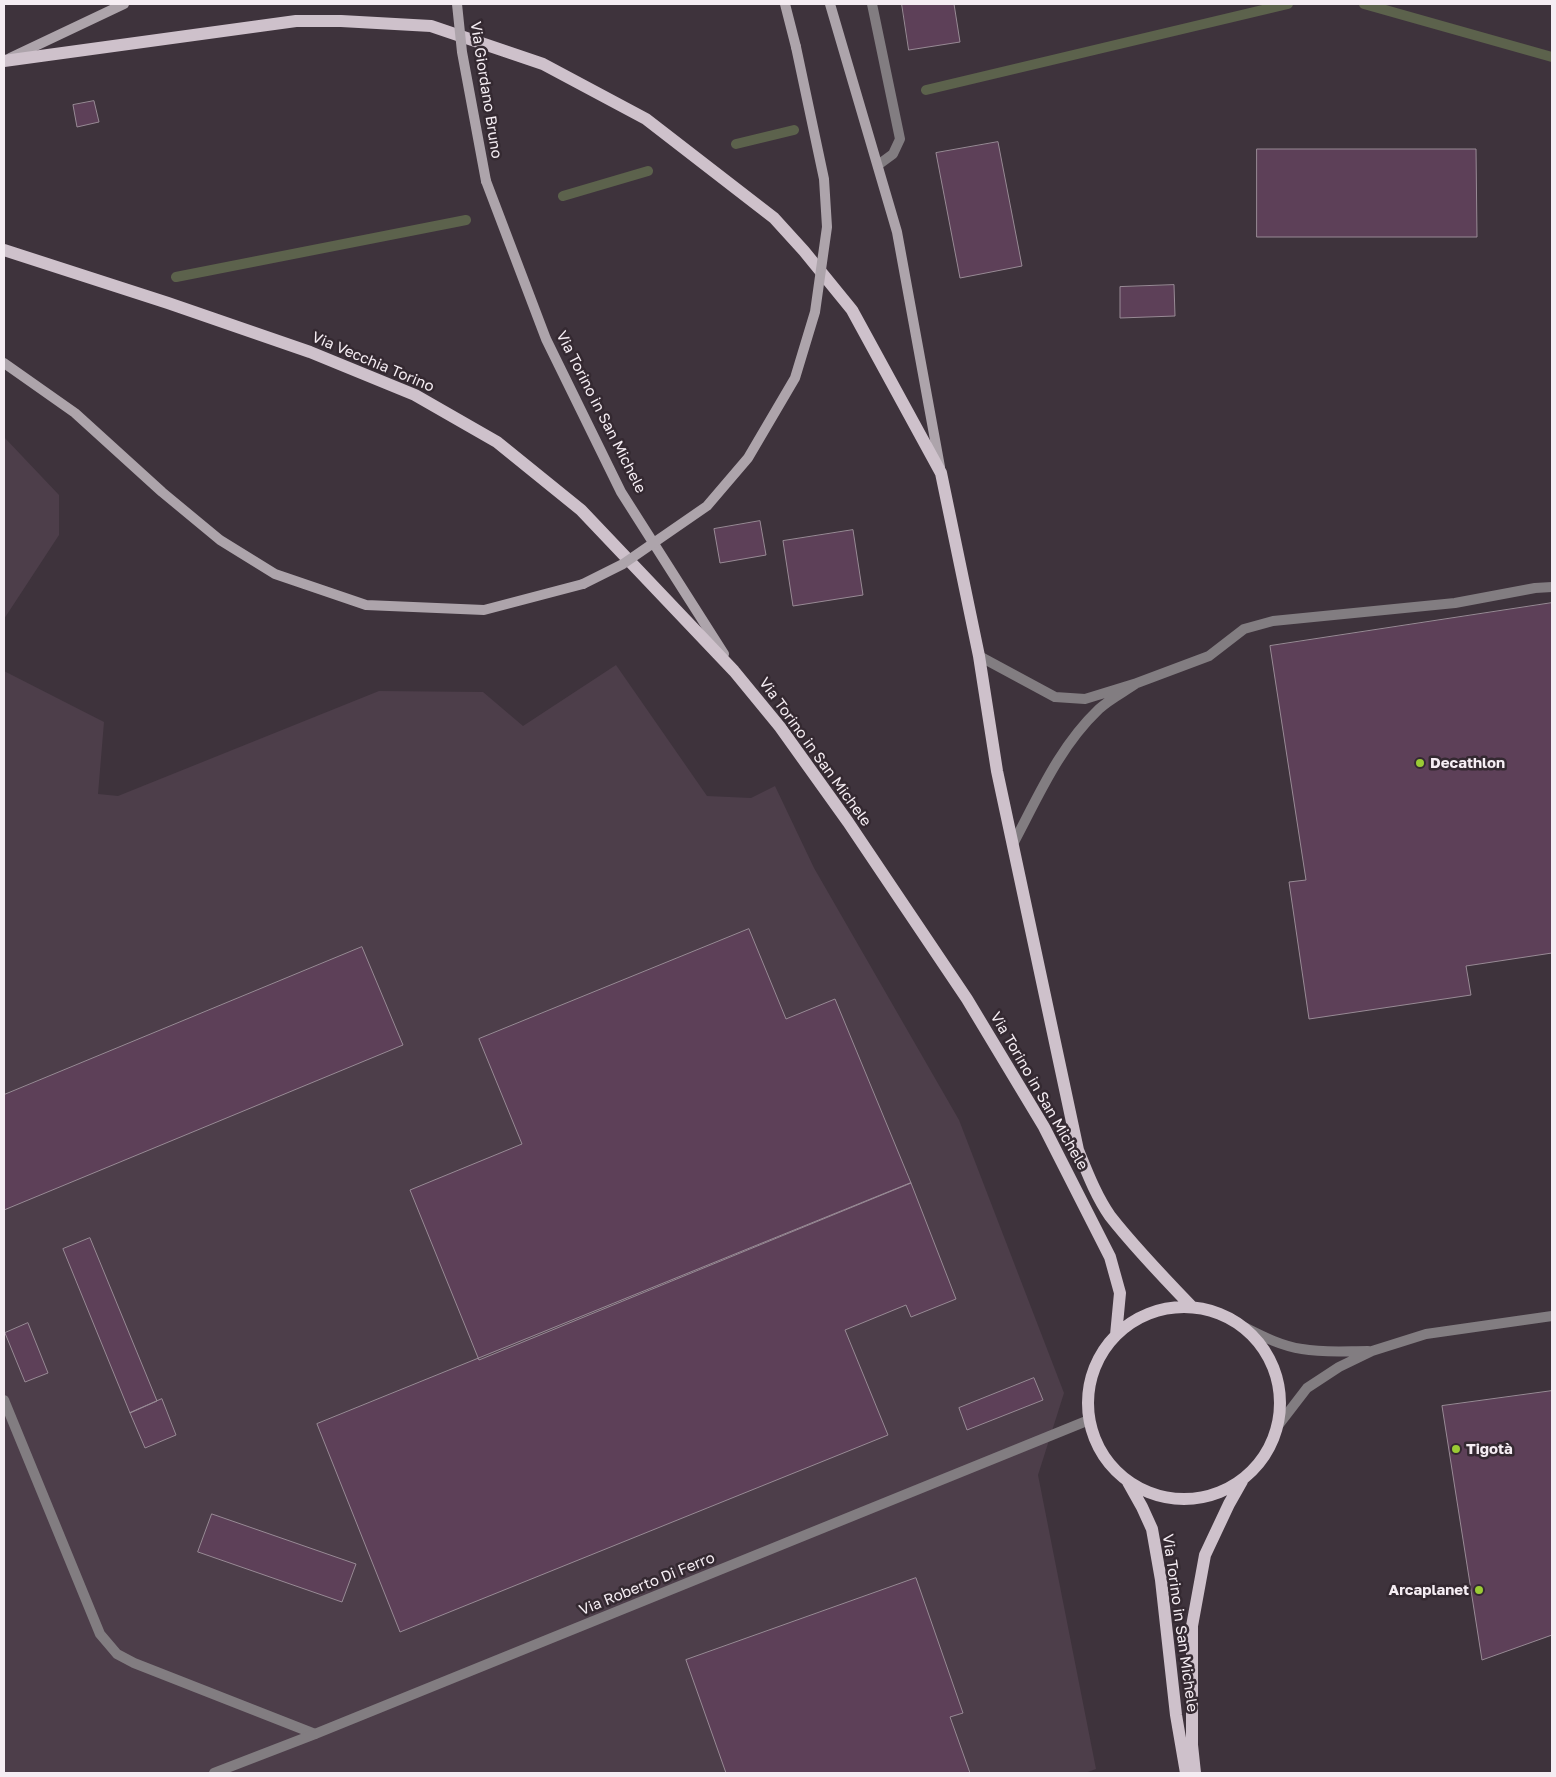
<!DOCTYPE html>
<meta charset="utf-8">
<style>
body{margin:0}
#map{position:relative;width:1556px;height:1777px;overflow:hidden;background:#3e333c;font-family:"Golos Text",sans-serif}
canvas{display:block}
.frame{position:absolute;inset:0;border:5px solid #f5edf3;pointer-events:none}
</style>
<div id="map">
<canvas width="1556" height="1777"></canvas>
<div class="frame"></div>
</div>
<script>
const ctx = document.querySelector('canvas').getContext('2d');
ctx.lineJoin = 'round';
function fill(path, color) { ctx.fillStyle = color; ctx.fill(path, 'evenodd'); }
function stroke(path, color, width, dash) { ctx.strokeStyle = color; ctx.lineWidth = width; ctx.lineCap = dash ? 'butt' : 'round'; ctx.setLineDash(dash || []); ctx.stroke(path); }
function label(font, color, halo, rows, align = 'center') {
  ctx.font = font + ' "Golos Text",sans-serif'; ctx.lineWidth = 5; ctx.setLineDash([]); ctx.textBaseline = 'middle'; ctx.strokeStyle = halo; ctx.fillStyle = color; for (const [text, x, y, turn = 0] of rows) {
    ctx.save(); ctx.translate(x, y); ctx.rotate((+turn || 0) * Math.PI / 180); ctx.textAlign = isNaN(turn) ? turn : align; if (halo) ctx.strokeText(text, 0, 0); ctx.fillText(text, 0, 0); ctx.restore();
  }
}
const built = new Path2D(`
 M4 437 59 495V535L4 619Z
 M616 665 707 796 751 798 775 786 814 868 959 1120 1064 1393 1038 1475 1096 1769 1085 1773H4V671L104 722 98 794 118 796 379 691 483 692 523 726Z`);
const stream = new Path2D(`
 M1364 4 1552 57
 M926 90 1288 4
 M736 144 794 130
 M563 196 648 171
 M176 277 466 220`);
const building = new Path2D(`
 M902 4H954L960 42 909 50Z
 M94 101 99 122 77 127 73 105Z
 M998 142 1022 266 960 278 936 153Z
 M1257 149H1476L1477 237H1257Z
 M1174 285 1175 316 1120 318V287Z
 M760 521 766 555 720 563 714 529Z
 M853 530 863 595 793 606 783 541Z
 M1552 603V953L1466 966 1471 995 1309 1019 1289 882 1306 880 1270 646Z
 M749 929 786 1019 835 999 911 1183 479 1360 410 1190 522 1144 479 1039Z
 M362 947 403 1045 4 1210V1095Z
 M911 1183 956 1299 911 1317 906 1305 845 1330 888 1435 400 1632 317 1424Z
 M90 1238 157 1401 130 1413 63 1249Z
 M28 1323 48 1373 25 1382 5 1333Z
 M1034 1378 1043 1400 967 1430 959 1408Z
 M1552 1391V1635L1482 1660 1442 1406Z
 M162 1399 176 1435 145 1448 130 1413Z
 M212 1514 356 1564 342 1602 198 1552Z
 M916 1578 963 1713 950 1717 970 1773H726L686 1660Z`);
const service = new Path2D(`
 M979 656 1055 697 1085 699 1137 683C1124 692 1110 699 1099 709 1059 747 1038 797 1013 844
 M1137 683 1209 656 1244 629 1273 621 1455 603 1535 588 1552 587
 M4 1400 100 1634 117 1654 134 1663 315 1734`);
const minor = new Path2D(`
 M872 4 900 139 893 154 878 165
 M1240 1325C1260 1335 1280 1346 1302 1349 1324 1353 1346 1351 1368 1351
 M1277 1427 1307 1388 1339 1367 1372 1351 1426 1334 1552 1316
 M214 1773 315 1734 1089 1420`);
const secondary = new Path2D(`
 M785 4 796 47
 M830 4 897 232 940 467
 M10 58 124 4
 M486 181 546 339 621 492 724 654
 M4 363 75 413 162 492 220 540 275 574 366 605 484 610 583 584`);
const primary = new Path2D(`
 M4 61 296 21H341L431 26 543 64 646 119 774 218 804 251 852 310 941 473 979 656 997 771 1078 1150C1087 1172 1096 1196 1110 1216 1135 1248 1164 1278 1192 1307
 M4 250 168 303 310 352 415 395 497 442 581 510 734 671 780 727 848 822 967 999 1044 1127 1110 1257 1120 1293 1116 1335
 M1088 1403a96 96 0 1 1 192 0a96 96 0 1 1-192 0Z
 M1128 1482 1142 1507 1152 1529 1161 1580 1176 1715 1186 1773
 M1195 1773 1192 1745V1626L1205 1555 1229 1504 1242 1481`);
const secondaryBridge = new Path2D(`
 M457 4 462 52 486 181
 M583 584 623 564 707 506 748 458 795 378 815 312 827 227 824 179 796 47`);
const markers = [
 [1420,763,5,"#9acb34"],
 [1456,1449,5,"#9acb34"],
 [1479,1590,5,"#9acb34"]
];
const streetNames = [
 ["Via Giordano Bruno",486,90,81],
 ["Via Vecchia Torino",373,362,23],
 ["Via Torino in San Michele",601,412,63],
 ["Via Torino in San Michele",815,752,54],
 ["Via Torino in San Michele",1039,1091,60],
 ["Via Roberto Di Ferro",647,1584,-22],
 ["Via Torino in San Michele",1180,1623,82]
];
const poiNames = [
 ["Decathlon",1430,763],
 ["Tigotà",1466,1449],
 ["Arcaplanet",1469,1590,"right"]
];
fill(built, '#4d3e4a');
stroke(stream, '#5c624c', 10);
fill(building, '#5d4058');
stroke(building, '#988a95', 1);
stroke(service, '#827d81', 10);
stroke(minor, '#827d81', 10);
stroke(secondary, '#ada4ab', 10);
stroke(primary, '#cec1cb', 12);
stroke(secondaryBridge, '#ada4ab', 10);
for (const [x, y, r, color] of markers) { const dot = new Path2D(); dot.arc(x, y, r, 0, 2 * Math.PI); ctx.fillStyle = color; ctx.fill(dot); stroke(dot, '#342931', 2); }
label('15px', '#f5edf3', '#342931', streetNames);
label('bold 15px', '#f5edf3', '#342931', poiNames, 'left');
</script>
